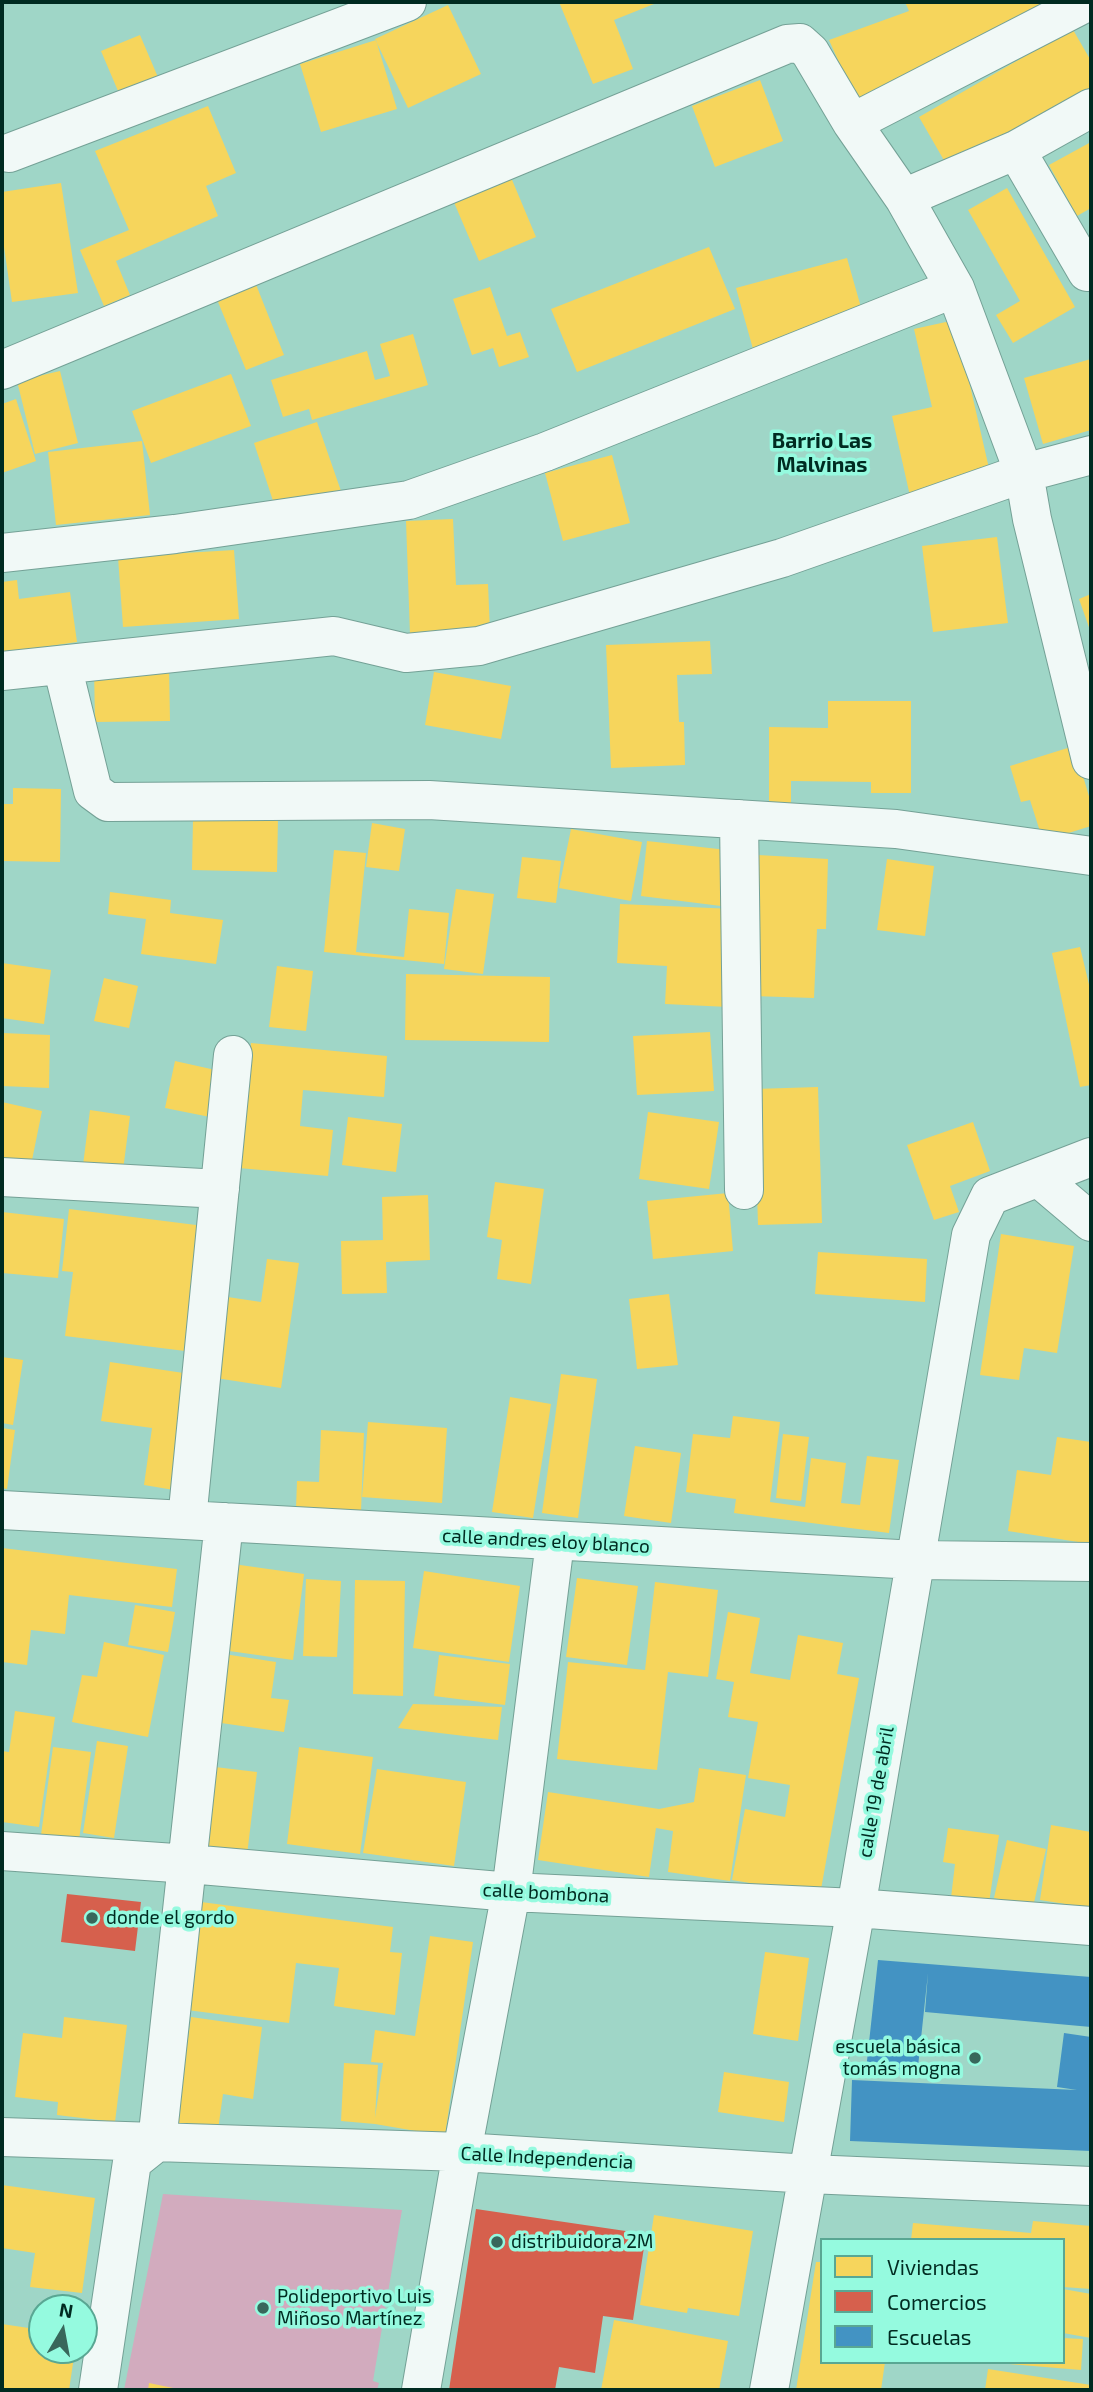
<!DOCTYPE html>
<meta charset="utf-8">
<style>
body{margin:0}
#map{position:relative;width:1093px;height:2392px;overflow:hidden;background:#9fd6c7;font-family:"Exo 2",sans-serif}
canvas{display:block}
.frame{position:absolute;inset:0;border:4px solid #002b21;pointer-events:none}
.legend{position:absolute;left:820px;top:2238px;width:245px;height:126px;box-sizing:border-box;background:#95fadf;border:2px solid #59a793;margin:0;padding:9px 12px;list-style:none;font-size:21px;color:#002b21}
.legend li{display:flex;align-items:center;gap:14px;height:35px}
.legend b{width:35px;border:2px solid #59a793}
.north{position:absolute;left:28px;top:2294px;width:70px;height:70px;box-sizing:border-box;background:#95fadf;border:2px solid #59a793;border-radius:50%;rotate:10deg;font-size:19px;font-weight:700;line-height:28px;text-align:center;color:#002b21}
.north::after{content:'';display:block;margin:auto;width:24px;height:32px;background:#38675b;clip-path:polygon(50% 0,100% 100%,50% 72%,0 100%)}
</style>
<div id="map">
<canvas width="1093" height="2392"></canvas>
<div class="frame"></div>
<ul class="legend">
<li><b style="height:19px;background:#f6d55c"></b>Viviendas</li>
<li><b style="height:19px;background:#d6604d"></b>Comercios</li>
<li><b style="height:19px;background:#4393c3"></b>Escuelas</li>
</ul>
<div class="north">N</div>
</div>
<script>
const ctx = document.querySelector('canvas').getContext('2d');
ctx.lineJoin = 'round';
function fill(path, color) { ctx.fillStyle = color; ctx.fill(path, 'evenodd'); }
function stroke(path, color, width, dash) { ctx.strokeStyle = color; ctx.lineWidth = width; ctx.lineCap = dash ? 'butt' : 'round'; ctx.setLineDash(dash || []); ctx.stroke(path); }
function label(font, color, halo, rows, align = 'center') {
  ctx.font = font + ' "Exo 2",sans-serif'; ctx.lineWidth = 7; ctx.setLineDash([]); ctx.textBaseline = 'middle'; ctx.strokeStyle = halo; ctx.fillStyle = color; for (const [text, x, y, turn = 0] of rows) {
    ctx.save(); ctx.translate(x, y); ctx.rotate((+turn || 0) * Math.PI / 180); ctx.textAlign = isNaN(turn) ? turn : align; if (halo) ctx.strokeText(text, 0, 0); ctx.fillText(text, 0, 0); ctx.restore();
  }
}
const green = new Path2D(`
 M163 2194 402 2210 373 2381 379 2383 377 2390H124Z`);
const homes = new Path2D(`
 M559 2H653L654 4 614 20 633 69 593 84Z
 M905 2H1045L1051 16 861 112 829 40 909 11Z
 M448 5 481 74 408 108 375 39Z
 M1068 21 1091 61V87L949 169 919 117 1041 47Z
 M140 35 160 82 121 98 101 51Z
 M376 40 397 109 321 132 300 64Z
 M760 80 783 141 715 167 692 106Z
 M208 106 236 173 206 186 218 216 116 261 130 295 104 306 80 250 129 230 95 151Z
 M1091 142V208L1077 216 1049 165Z
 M510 175 536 237 479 261 453 200Z
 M61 183 78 293 12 302 2 233V192Z
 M1007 188 1075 307 1013 343 996 315 1020 301 968 210Z
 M709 247 735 309 577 372 551 309Z
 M847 258 864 318 753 349 736 288Z
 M255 282 284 355 246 370 216 297Z
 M490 287 507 336 520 332 529 357 499 367 493 348 472 355 453 299Z
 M955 320 991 477 910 496 892 416 932 407 914 329Z
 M413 334 428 385 312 420 309 409 283 417 271 380 367 351 375 380 390 376 380 344Z
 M1091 359V430L1043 444 1024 378Z
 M60 371 78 443 35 454 17 381Z
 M231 374 251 426 151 463 132 411Z
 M16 399 36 461 2 473V404Z
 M317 422 341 491 277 513 254 443Z
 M142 441 150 515 56 525 48 452Z
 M612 455 630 523 563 541 545 473Z
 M453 519 456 585 488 584 490 632 410 635 406 521Z
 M997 537 1008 623 933 632 922 546Z
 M234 550 239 619 123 627 118 557Z
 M17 580 19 599 70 592 77 642 2 653V582Z
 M1091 594V633L1079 599Z
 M710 641 712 674 677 675 679 722H684L685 765 611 768 606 645Z
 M169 667 170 721 95 722 94 668Z
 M434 672 511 686 501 739 425 725Z
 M828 701H911V793H871V782L791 781V812H769V727L828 728Z
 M1074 746 1091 803V826L1043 841 1030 800 1021 802 1010 766Z
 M13 788 61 789 60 862 2 861V804H13Z
 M278 818 277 872 192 870 193 819Z
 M372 823 405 829 399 871 366 867Z
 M571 829 642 842 631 901 559 888Z
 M647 841 736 851 729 907 641 896Z
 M334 850 366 853 356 952 404 957 409 909 449 913 444 964 324 952Z
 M758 855 828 859 826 929H817L814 998 752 996Z
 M522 857 561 861 556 903 517 898Z
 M887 859 934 866 925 936 877 930Z
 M456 889 494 894 483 974 444 969Z
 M110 892 171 900 170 913 223 920 216 964 141 954 146 919 108 914Z
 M620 904 734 909 729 1007 665 1004 667 966 617 963Z
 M1080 947 1091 993V1085L1080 1087 1052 953Z
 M2 963 51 970 44 1024 2 1018Z
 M277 966 313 971 306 1031 269 1027Z
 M406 974 550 977 549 1042 405 1040Z
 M104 978 138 986 129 1028 94 1021Z
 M710 1032 714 1091 637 1095 633 1036Z
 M2 1033 50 1035 49 1088 2 1086Z
 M251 1043 387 1056 384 1097 303 1090 300 1126 333 1130 328 1176 239 1168Z
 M175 1061 220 1071 210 1117 165 1108Z
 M818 1087 822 1223 758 1225 754 1089Z
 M2 1102 42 1111 30 1170 2 1164Z
 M90 1110 130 1116 122 1178 82 1173Z
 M648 1112 719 1122 709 1189 639 1179Z
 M348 1117 402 1124 396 1172 342 1165Z
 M973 1122 990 1171 950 1186 959 1212 934 1220 907 1145Z
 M495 1182 544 1189 531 1284 497 1279 502 1240 487 1237Z
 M728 1193 733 1251 653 1259 647 1201Z
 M428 1195 430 1260 386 1262 387 1293 342 1294 341 1241 383 1240 382 1197Z
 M69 1209 204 1226 185 1351 65 1336 73 1272 62 1271Z
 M2 1212 64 1219 58 1278 2 1273Z
 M1001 1234 1074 1246 1057 1353 1024 1348 1019 1380 980 1375Z
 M818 1252 927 1259 925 1302 815 1294Z
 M267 1259 299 1263 281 1388 209 1377 221 1296 261 1302Z
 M669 1294 678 1365 637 1369 629 1299Z
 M2 1357 23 1360 13 1425 2 1423Z
 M110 1362 197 1375 180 1491 144 1485 152 1428 101 1421Z
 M561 1374 597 1379 578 1518 542 1513Z
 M510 1397 551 1404 533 1518 492 1512Z
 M733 1416 780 1422 770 1502 805 1507 811 1458 846 1463 841 1503 860 1505 867 1456 899 1460 889 1533 734 1513 736 1499 686 1492 693 1434 730 1438Z
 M368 1422 447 1428 442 1503 362 1497Z
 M2 1428 15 1430 7 1489 2 1488Z
 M321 1430 364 1433 361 1511 296 1508 297 1481 319 1482Z
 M783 1434 809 1437 801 1501 776 1498Z
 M1057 1437 1091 1442V1544L1008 1531 1017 1470 1051 1475Z
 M635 1446 681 1453 671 1523 624 1516Z
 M2 1548 177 1569 172 1607 69 1595 65 1634 31 1630 27 1665 2 1662Z
 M233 1564 304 1574 293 1660 222 1650Z
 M424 1571 520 1586 509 1662 413 1648Z
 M577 1578 638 1586 627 1665 566 1657Z
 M306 1579 341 1581 337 1657 303 1656Z
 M355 1580 405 1581 403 1696 353 1694Z
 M655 1582 718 1590 708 1677 668 1672 657 1770 557 1759 568 1662 645 1670Z
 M135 1605 175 1612 168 1652 128 1645Z
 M728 1612 760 1618 750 1673 790 1680 798 1635 843 1643 837 1674 859 1678 820 1895 732 1880 745 1809 785 1817 790 1785 748 1778 758 1722 728 1717 734 1682 716 1679Z
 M104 1642 164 1655 148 1737 72 1722 82 1675 97 1677Z
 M224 1654 276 1662 271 1698 289 1700 284 1732 214 1722Z
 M439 1655 510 1664 505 1705 434 1696Z
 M413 1704 502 1707 498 1740 398 1728Z
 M15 1711 55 1717 39 1827 2 1822V1751L9 1752Z
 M97 1741 128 1746 114 1838 83 1833Z
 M53 1747 91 1752 79 1840 41 1835Z
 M299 1747 373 1757 360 1854 287 1844Z
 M215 1767 257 1772 247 1855 206 1849Z
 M699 1768 746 1775 730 1881 668 1872 673 1831 656 1828 649 1877 538 1860 548 1792 659 1809 694 1802Z
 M377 1769 466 1782 454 1866 363 1853Z
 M1051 1825 1091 1832V1908L1040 1900Z
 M948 1828 999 1835 989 1903 951 1898 955 1864 943 1862Z
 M1007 1840 1046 1849 1033 1907 994 1898Z
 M201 1902 393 1927 390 1952 402 1953 395 2015 334 2006 339 1968 296 1963 289 2023 187 2010Z
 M430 1936 473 1942 445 2136 375 2124 341 2121 344 2063 378 2065 375 2118 383 2063 371 2062 375 2030 415 2036Z
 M765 1952 809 1958 798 2041 753 2034Z
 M64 2017 127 2025 115 2122 57 2115 58 2102 15 2097 23 2033 62 2038Z
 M191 2017 262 2027 253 2099 223 2094 218 2130 176 2124Z
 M724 2072 789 2082 784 2122 718 2112Z
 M2 2185 95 2198 82 2293 30 2287 35 2253 2 2248Z
 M654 2215 753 2231 739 2316 688 2308 687 2313 640 2305Z
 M1033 2221 1091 2226V2289L1063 2287V2240H911L913 2223 1031 2233Z
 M816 2262H822V2362H885L881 2390H796Z
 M1063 2289 1091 2294V2338L1063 2333Z
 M614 2320 728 2341 719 2390H601Z
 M2 2324 42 2330V2350H75L69 2390H2Z
 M1063 2338 1083 2339 1081 2370 1009 2364V2362H1063Z
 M988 2369 1091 2385V2390H985Z
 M149 2383 178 2389V2390H148Z`);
const shops = new Path2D(`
 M67 1894 141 1902 135 1951 61 1942Z
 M476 2209 646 2234 633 2320 603 2316 595 2373 559 2367 555 2390H449Z`);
const schools = new Path2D(`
 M878 1960 1091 1977V2027L925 2012 928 1973 917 2076 866 2070Z
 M1064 2033 1091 2037V2151L850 2141 852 2080 1077 2090 1057 2087Z`);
const street = new Path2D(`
 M852 123 904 198 955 288 1024 473 1032 519 1091 760
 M1016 150 1087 272
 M9 153 407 2
 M904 198 1016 150 1091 108
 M2 370 787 44 800 43 810 52 852 123 1087 2
 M2 553 175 534 409 500 545 452 955 288
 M62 665 93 791 108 802 429 800 896 829 1091 856
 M2 671 334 636 406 653 479 646 782 558 1024 473 1091 455
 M739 819 744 1190
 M2 1177 220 1189
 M1039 1178 1091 1222
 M2 1510 916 1560 1091 1562
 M187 1520 233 1055
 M2 1851 189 1864 511 1892 856 1908 1091 1926
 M2 2137 462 2152 809 2174 1091 2186
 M98 2390 132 2162 157 2142 224 1522
 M421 2390 462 2152 511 1892 555 1542
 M769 2390 856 1908 971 1235 990 1196 1091 1157`);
const markers = [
 [92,1918,7,"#38675b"],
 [975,2058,7,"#38675b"],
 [497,2242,7,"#38675b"],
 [263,2308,7,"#38675b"]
];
const streetNames = [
 ["calle andres eloy blanco",546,1541,3],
 ["calle 19 de abril",876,1792,-80],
 ["calle bombona",546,1893,3],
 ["Calle Independencia",547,2158,3]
];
const poiNames = [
 ["donde el gordo",106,1918],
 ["escuela básica",961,2047,"right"],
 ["tomás mogna",961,2069,"right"],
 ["distribuidora 2M",511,2242],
 ["Polideportivo Luis",277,2297],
 ["Miñoso Martínez",277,2319]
];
const neighbourhoodNames = [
 ["Barrio Las",822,441],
 ["Malvinas",822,465]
];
fill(green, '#d2abbe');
fill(homes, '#f6d55c');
fill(shops, '#d6604d');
fill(schools, '#4393c3');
stroke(street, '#74a196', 40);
stroke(street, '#f1f9f7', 38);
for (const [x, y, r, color] of markers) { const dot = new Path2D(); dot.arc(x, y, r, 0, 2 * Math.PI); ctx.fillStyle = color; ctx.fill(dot); stroke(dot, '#95fadf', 2.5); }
label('19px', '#002b21', '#95fadf', streetNames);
label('19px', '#002b21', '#95fadf', poiNames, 'left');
label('bold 21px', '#002b21', '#95fadf', neighbourhoodNames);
</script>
